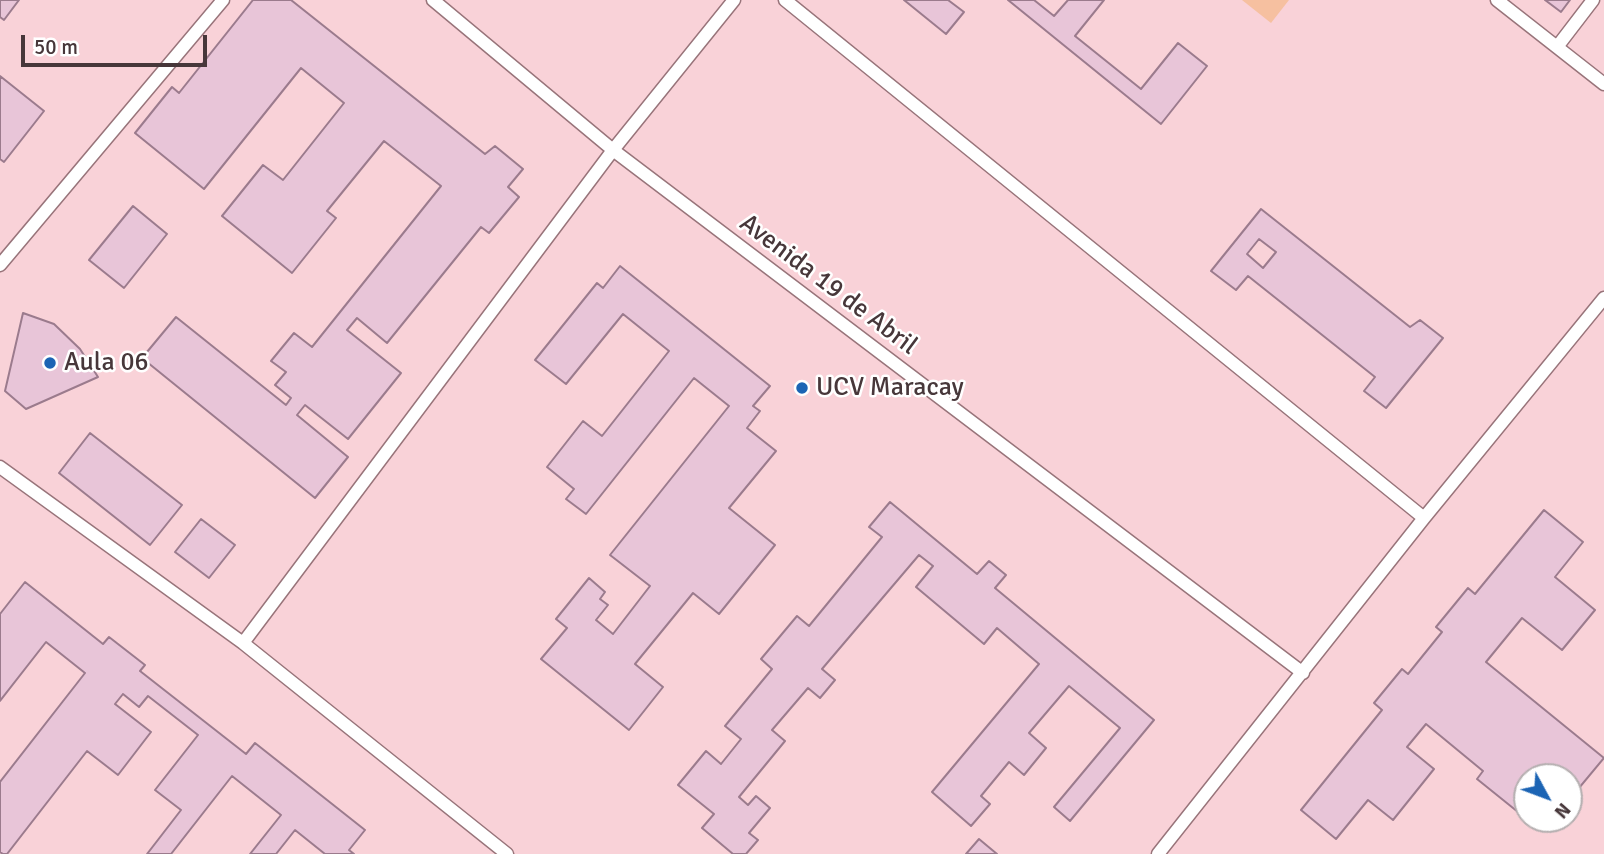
<!DOCTYPE html>
<style>
body{margin:0}
#map{position:relative;width:1604px;height:854px;overflow:hidden;background:#fce3e7;font-family:Signika,sans-serif}
canvas{display:block}
.north{position:absolute;left:1513px;top:763px;width:70px;height:70px;box-sizing:border-box;background:#fff;border:2px solid #b5afb0;border-radius:50%;rotate:131deg;font-size:19px;font-weight:700;line-height:28px;text-align:center;color:#47373a}
.north::after{content:'';display:block;margin:auto;width:24px;height:32px;background:#1c64b4;clip-path:polygon(50% 0,100% 100%,50% 72%,0 100%)}
.scale{position:absolute;left:21px;top:35px;width:186px;height:32px;box-sizing:border-box;border:4px solid #47373a;border-top:0;padding-left:9px;font-size:21px;line-height:24px;white-space:nowrap;color:#47373a;-webkit-text-stroke:5px #fff;paint-order:stroke}
</style>
<div id="map">
<canvas width="1604" height="854"></canvas>
<div class="north">N</div>
<div class="scale">50 m</div>
</div>
<script>
const ctx = document.querySelector('canvas').getContext('2d');
ctx.lineJoin = 'round';
function fill(path, color) { ctx.fillStyle = color; ctx.fill(path, 'evenodd'); }
function stroke(path, color, width, dash) { ctx.strokeStyle = color; ctx.lineWidth = width; ctx.lineCap = dash ? 'butt' : 'round'; ctx.setLineDash(dash || []); ctx.stroke(path); }
function label(font, color, halo, rows, align = 'center') {
  ctx.font = font + ' Signika,sans-serif'; ctx.lineWidth = 5; ctx.setLineDash([]); ctx.textBaseline = 'middle'; ctx.strokeStyle = halo; ctx.fillStyle = color; for (const [text, x, y, turn = 0] of rows) {
    ctx.save(); ctx.translate(x, y); ctx.rotate((+turn || 0) * Math.PI / 180); ctx.textAlign = isNaN(turn) ? turn : align; if (halo) ctx.strokeText(text, 0, 0); ctx.fillText(text, 0, 0); ctx.restore();
  }
}
const built = new Path2D(`
 M0 0H1604V854H0ZM1527 777H1569V819H1527Z`);
const green = new Path2D(`
 M1242 0H1289L1271 23Z`);
const building = new Path2D(`
 M0 0H19L4 20 0 17Z
 M253 0H291L485 154 495 146 523 169 508 187 519 197 489 233 481 227 387 343 357 318 347 330 401 373 348 439 305 405 297 415 348 457 315 498 142 358 176 317 286 405 291 398 275 385 286 372 271 361 294 333 312 347 441 186 384 141 327 211 336 218 292 273 222 216 263 165 283 180 344 103 301 68 204 189 135 133 172 87 179 93Z
 M904 0H948L964 12 946 34Z
 M1008 0H1034L1054 16 1068 0H1104L1075 36 1141 89 1178 43 1207 66 1161 124Z
 M1545 0H1570L1561 12Z
 M0 76 44 111 4 162 0 159Z
 M133 206 167 234 124 288 89 260Z
 M1261 209 1410 327 1420 320 1443 338 1386 408 1364 391 1375 377 1248 276 1236 290 1211 271ZM1259 239 1276 252 1263 268 1247 254Z
 M620 266 770 386 753 406 760 411 747 428 776 451 729 508 775 545 719 614 693 593 635 664 663 687 629 730 541 659 567 628 556 619 589 578 605 592 600 599 608 605 596 620 613 634 650 586 610 555 729 406 694 378 586 514 566 499 574 489 547 467 583 421 602 436 669 351 623 314 566 384 535 360 597 283 603 288Z
 M23 313 54 324 80 349 98 377 26 409 5 391Z
 M90 433 182 505 150 545 59 473Z
 M890 502 977 574 989 561 1006 575 995 588 1154 720 1070 821 1054 807 1120 728 1069 686 1029 733 1046 748 1024 775 1009 762 981 796 990 804 971 826 932 792 1039 664 997 628 984 644 916 587 933 566 919 555 822 669 835 680 820 698 808 688 772 730 785 741 739 797 748 805 756 796 770 808 749 833 758 840 746 854H733L702 828 714 814 678 785 706 751 721 764 741 739 725 726 772 669 761 659 797 616 809 626 882 537 869 527Z
 M1544 510 1583 542 1555 577 1595 610 1562 650 1522 618 1486 662 1604 758 1569 800V777H1527V803L1526 802 1518 812 1477 779 1483 771 1426 724 1407 747 1434 769 1393 820 1368 800 1336 839 1301 810 1382 710 1374 703 1402 669 1408 674 1442 632 1436 627 1468 588 1475 594Z
 M201 519 235 545 209 578 175 552Z
 M25 582 103 644 109 637 145 665 140 671 246 754 255 743 365 830 349 850 354 854H325L295 830 276 854H250L281 815 232 776 171 854H147L181 810 155 790 198 735 148 696 139 707 123 694 115 704 151 732 118 775 87 751 7 854H3L0 852V782L85 673 46 642 0 701V614Z
 M979 839 997 854H966Z`);
const service = new Path2D(`
 M433 0 613 150 1303 673
 M785 0 1424 518
 M1497 0 1604 84
 M1557 47 1593 0
 M0 265 223 0
 M0 467 243 643 507 854
 M243 643 613 150 734 0
 M1158 854 1424 518 1604 298`);
const markers = [
 [50,363,7,"#1c64b4"],
 [802,388,7,"#1c64b4"]
];
const streetNames = [
 ["Avenida 19 de Abril",828,285,37]
];
const poiNames = [
 ["Aula 06",64,363],
 ["UCV Maracay",816,388]
];
fill(built, '#f9d2d8');
fill(green, '#f6c0a0');
fill(building, '#e8c5d8');
stroke(building, '#9b7b8d', 2);
stroke(service, '#98747a', 15);
stroke(service, '#fff', 12);
for (const [x, y, r, color] of markers) { const dot = new Path2D(); dot.arc(x, y, r, 0, 2 * Math.PI); ctx.fillStyle = color; ctx.fill(dot); stroke(dot, '#fff', 2.5); }
label('26px', '#47373a', '#fff', streetNames);
label('26px', '#47373a', '#fff', poiNames, 'left');
</script>
